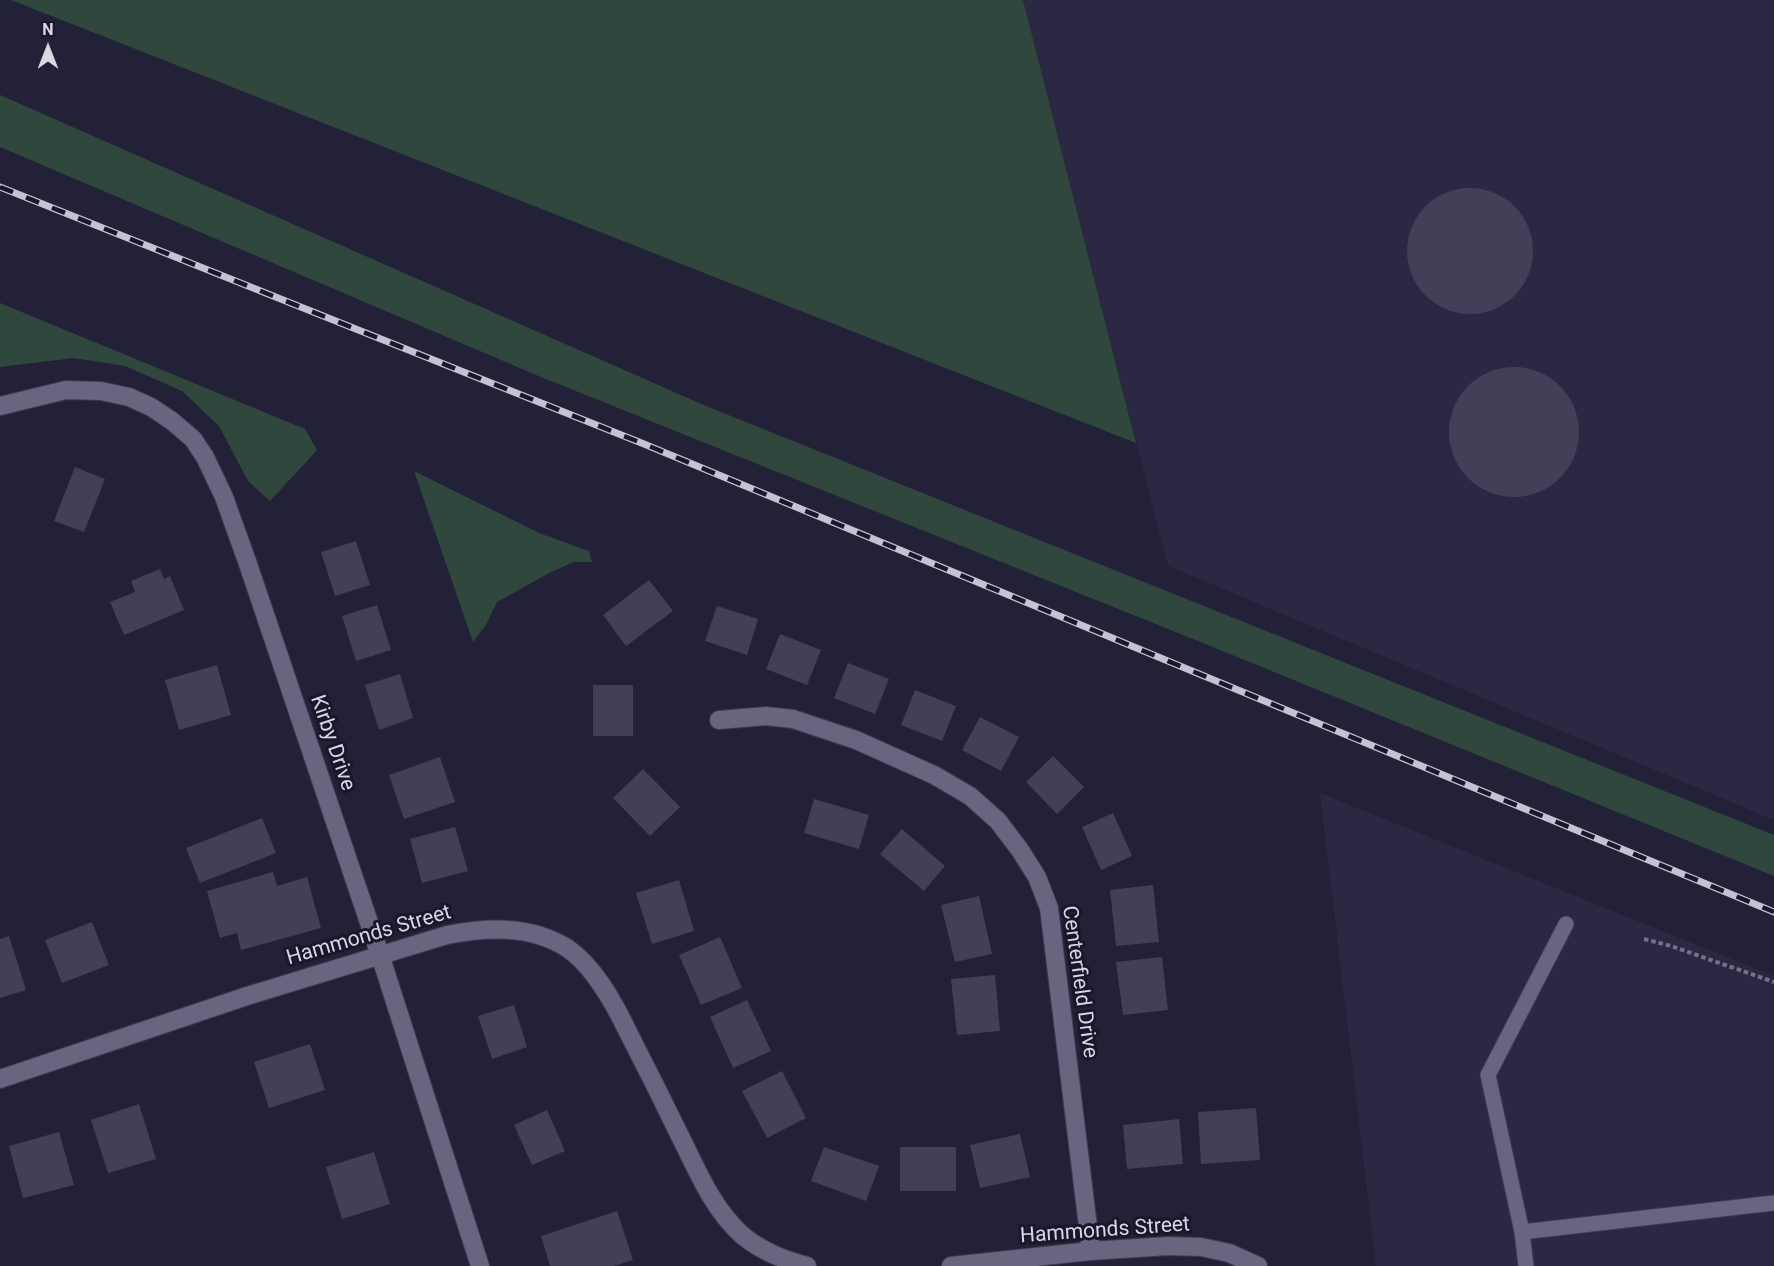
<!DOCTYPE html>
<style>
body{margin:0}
#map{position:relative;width:1774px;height:1266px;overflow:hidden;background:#232137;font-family:Roboto,sans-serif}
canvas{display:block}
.north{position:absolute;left:18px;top:18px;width:60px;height:60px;-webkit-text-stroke:4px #1a172c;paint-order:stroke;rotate:0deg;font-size:16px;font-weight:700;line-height:24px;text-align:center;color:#d8d7e6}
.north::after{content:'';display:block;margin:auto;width:21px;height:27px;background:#d8d7e6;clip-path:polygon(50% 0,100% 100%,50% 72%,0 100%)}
</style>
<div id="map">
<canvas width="1774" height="1266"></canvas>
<div class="north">N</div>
</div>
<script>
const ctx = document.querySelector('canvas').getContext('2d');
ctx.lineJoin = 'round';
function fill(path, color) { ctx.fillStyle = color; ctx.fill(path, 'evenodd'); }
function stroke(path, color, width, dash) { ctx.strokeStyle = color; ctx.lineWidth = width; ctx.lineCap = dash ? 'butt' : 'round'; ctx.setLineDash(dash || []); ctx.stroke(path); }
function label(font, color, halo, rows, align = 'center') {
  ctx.font = font + ' Roboto,sans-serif'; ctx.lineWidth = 6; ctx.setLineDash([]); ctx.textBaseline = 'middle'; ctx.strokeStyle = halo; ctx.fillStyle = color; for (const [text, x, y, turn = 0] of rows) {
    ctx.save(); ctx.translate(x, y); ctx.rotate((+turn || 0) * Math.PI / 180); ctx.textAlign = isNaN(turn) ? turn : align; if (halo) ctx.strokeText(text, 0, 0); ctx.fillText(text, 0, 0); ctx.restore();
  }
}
const built = new Path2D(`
 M1023 0H1774V820L1168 566Z
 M1320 793 1774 976V1266H1376Z`);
const green = new Path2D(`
 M11 0H1023L1136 443Z
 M0 95 706 406 1774 835V876L1203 643 541 377 0 147Z
 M0 303 305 429 317 450 270 501 248 481 219 426 182 391 125 366 74 358 0 367Z
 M414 471 539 533 589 551 592 562H574L551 572 497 602 486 625 473 642Z`);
const building = new Path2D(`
 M1407 251a63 63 0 1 1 126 0a63 63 0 1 1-126 0Z
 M1449 432a65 65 0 1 1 130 0a65 65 0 1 1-130 0Z
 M75 467 105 479 84 532 54 521Z
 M356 541 370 585 335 596 321 552Z
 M160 569 164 579 170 576 184 610 124 635 110 602 135 592 131 581Z
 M649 580 673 611 626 646 603 615Z
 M377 605 391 650 356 661 342 616Z
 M717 606 758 619 747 655 705 641Z
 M780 634 821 650 807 685 766 669Z
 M848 663 889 679 875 714 834 698Z
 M217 665 231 715 179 730 165 680Z
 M400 674 413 718 379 730 365 685Z
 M593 685H633V736H593Z
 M915 690 956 706 942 741 901 725Z
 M980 717 1019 737 1001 771 962 750Z
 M1053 756 1084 787 1057 814 1026 782Z
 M440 757 455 802 404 819 389 775Z
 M643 769 680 807 650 836 613 798Z
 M814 799 869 815 859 849 804 833Z
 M1113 813 1132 856 1101 870 1082 827Z
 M262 818 276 853 200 883 186 848Z
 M455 827 468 871 422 883 410 839Z
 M902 829 945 866 924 891 880 854Z
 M273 872 277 886 307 877 321 928 241 950 237 933 220 938 207 891Z
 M679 880 694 931 652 944 636 893Z
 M1153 885 1159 942 1116 946 1110 890Z
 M979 896 992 954 955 962 941 905Z
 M92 922 109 965 62 983 45 940Z
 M9 936 26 990 0 998V939Z
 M720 937 742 988 701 1005 679 955Z
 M1162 957 1168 1010 1123 1015 1116 962Z
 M995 975 1000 1031 957 1035 951 979Z
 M747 1000 771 1051 733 1068 710 1017Z
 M514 1005 527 1047 492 1059 478 1016Z
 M310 1044 325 1090 269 1108 254 1062Z
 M782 1071 806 1118 767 1138 742 1091Z
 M139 1104 156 1159 108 1173 91 1120Z
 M1256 1108 1260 1160 1201 1164 1198 1112Z
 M547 1110 565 1151 532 1165 514 1125Z
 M1179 1119 1183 1164 1127 1169 1123 1125Z
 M59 1132 74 1185 23 1198 9 1146Z
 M1020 1134 1030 1177 980 1188 970 1145Z
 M824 1147 879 1166 866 1201 811 1181Z
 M900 1147H956V1191H900Z
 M374 1152 390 1204 342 1219 326 1167Z
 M617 1211 633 1260 614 1266H550L541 1236Z`);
const path = new Path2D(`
 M1644 939 1671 946 1774 982`);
const service = new Path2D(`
 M1522 1232 1774 1203
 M1526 1266 1522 1232 1488 1075 1566 924`);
const minor = new Path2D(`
 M0 406 66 390 101 391 129 397 151 407 172 421 193 439 205 457 224 497 248 564 380 955 480 1266
 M719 720 766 716 793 719 856 740 934 775 970 796 998 821 1020 850 1037 877 1049 908 1091 1251
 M0 1079 247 996 447 935C488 927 530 925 567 948 594 966 614 1003 628 1032 646 1067 664 1103 681 1138 698 1172 713 1209 742 1235 761 1251 783 1260 807 1266
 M951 1266 1091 1251 1168 1246 1201 1247 1229 1253 1258 1266`);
const rail = new Path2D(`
 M0 187 644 444 1774 912`);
const streetNames = [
 ["Kirby Drive",332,743,71],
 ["Hammonds Street",369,936,-16],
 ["Centerfield Drive",1079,982,82],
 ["Hammonds Street",1105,1231,-4]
];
fill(built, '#2b2844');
fill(green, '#30473d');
fill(building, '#424058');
stroke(service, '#3e3b4e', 17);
stroke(minor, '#3e3b4e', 20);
stroke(path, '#747285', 4, [4.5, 3]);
stroke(service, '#686580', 15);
stroke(minor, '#686580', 18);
stroke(rail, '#c4c3d3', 7);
stroke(rail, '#1a172c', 4.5, [14]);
label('21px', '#d8d7e6', '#1a172c', streetNames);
</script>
